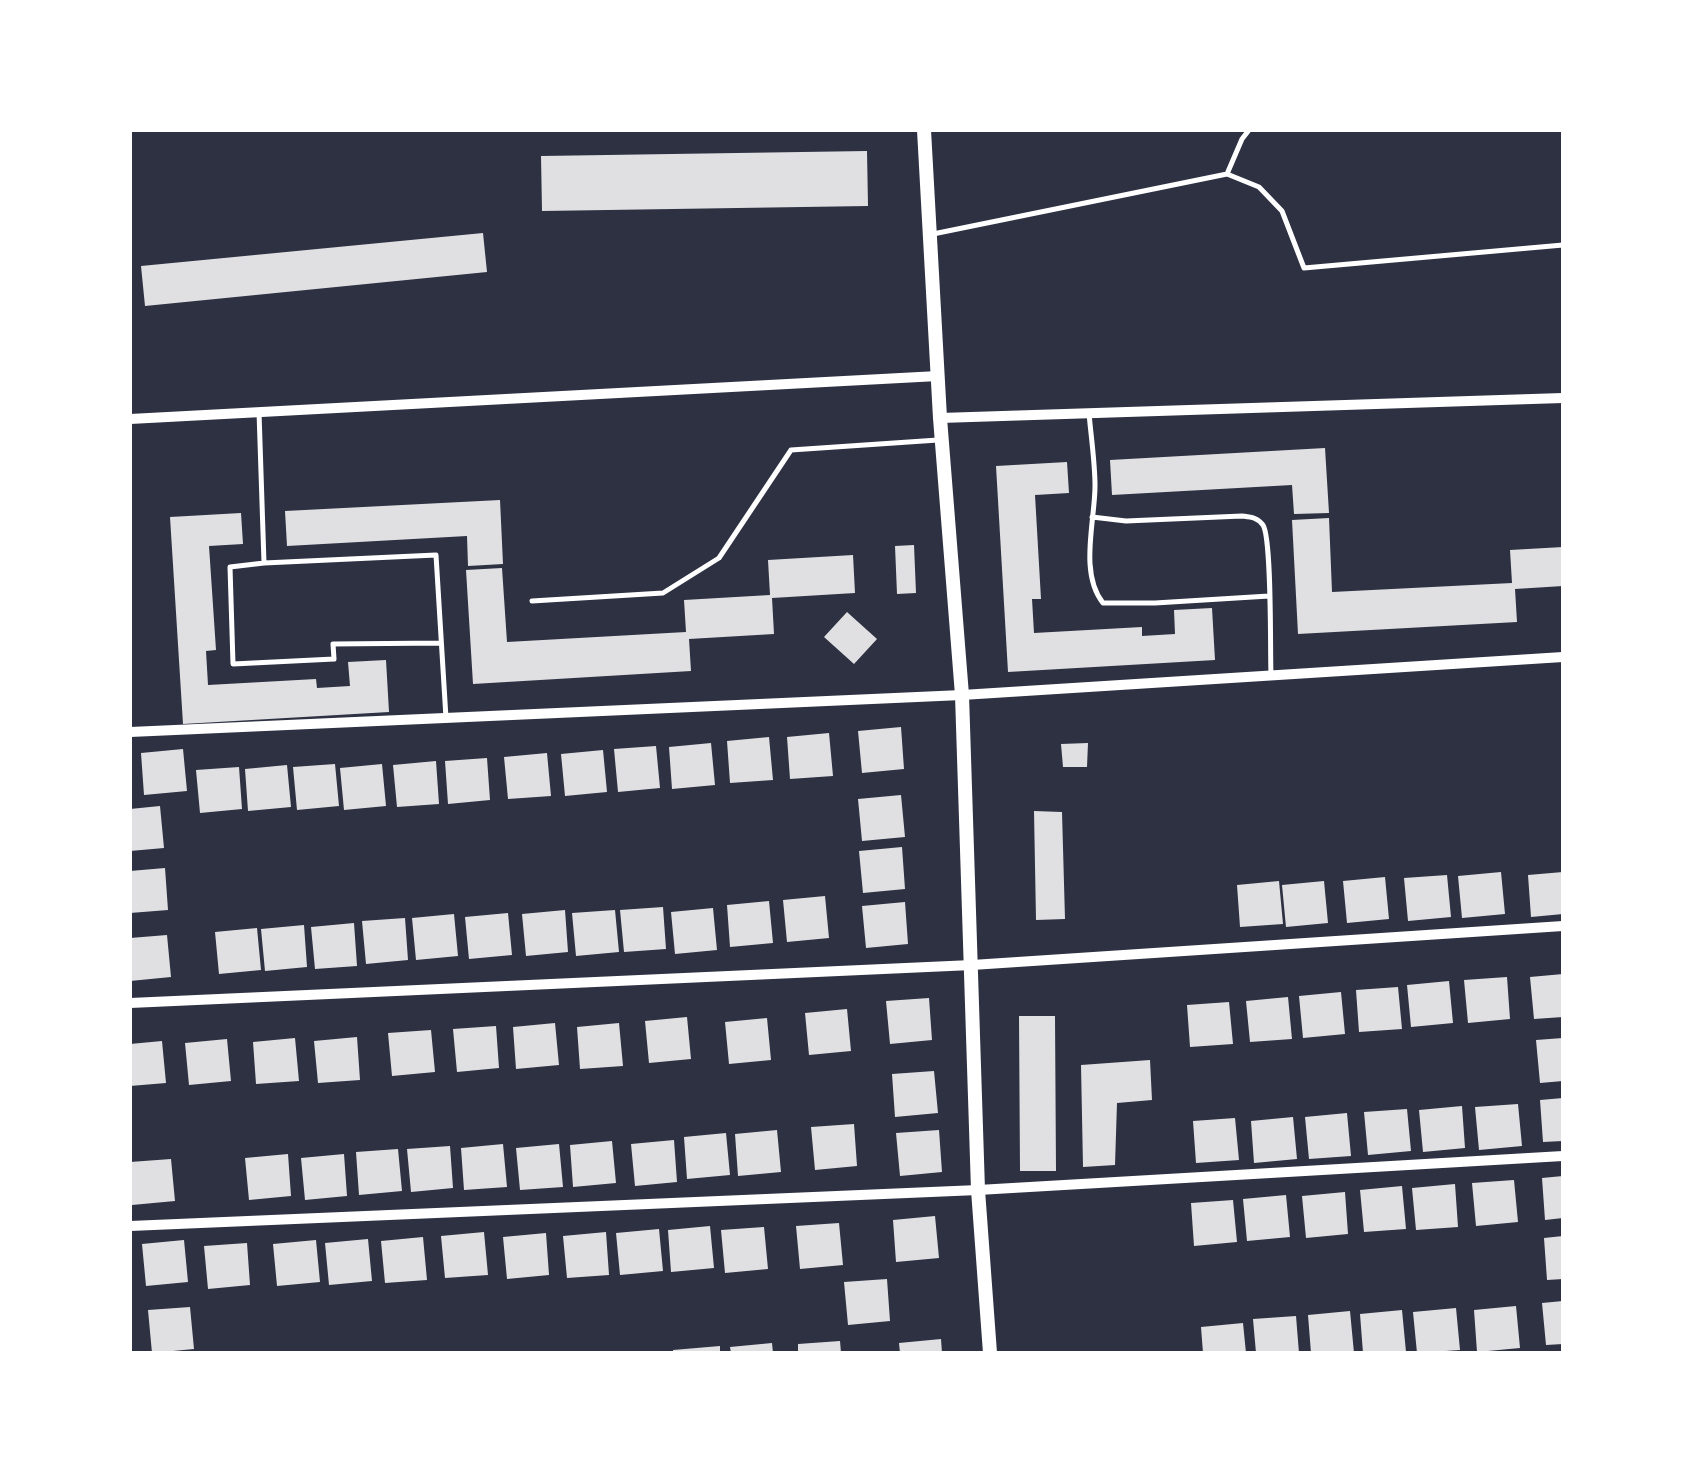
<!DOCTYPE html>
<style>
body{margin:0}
#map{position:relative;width:1693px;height:1483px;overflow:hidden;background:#2d3142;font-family:"Noto Sans",sans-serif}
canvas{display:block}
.frame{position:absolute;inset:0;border:132px solid #fff;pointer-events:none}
</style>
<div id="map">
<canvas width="1693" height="1483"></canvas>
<div class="frame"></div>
</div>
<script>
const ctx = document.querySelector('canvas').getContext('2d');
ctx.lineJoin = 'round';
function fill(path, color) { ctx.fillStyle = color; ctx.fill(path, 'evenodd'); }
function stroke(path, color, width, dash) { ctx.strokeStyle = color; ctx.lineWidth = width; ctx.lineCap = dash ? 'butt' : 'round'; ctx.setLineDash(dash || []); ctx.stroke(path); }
const building = new Path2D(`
 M867 151 868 206 542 211 541 156Z
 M483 233 487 272 145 306 141 266Z
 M1325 448 1329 513 1294 514 1292 485 1112 495 1110 460Z
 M1067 462 1069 493 1035 495 1041 599H1032L1034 633 1142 627V636L1175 634 1174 610 1212 608 1215 660 1008 672 996 466Z
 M500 500 503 564 468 566 467 536 287 546 285 511Z
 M241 513 243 544 209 546 216 650 206 651 208 685 316 679 317 688 350 686 348 662 386 660 389 712 183 724 170 517Z
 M1329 518 1332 592 1512 583 1510 550 1563 547V586L1515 589 1517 622 1298 634 1292 520Z
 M914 545 916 593 897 594 895 546Z
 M853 555 855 593 772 598 774 634 689 639 691 671 473 684 466 570 502 568 507 642 686 632 684 600 770 595 768 560Z
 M847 612 877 639 854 664 824 637Z
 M901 727 904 769 862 773 858 731Z
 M829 733 833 776 790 779 787 737Z
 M769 737 773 780 730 783 727 741Z
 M711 743 715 785 672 789 669 747Z
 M1088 743 1087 767H1063L1061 744Z
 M656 746 660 788 618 792 614 749Z
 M183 749 187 791 144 795 141 753Z
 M603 750 607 792 565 796 561 754Z
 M547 753 551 796 508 799 504 757Z
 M487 758 490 800 448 804 445 761Z
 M436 761 439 804 397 807 393 765Z
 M335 764 339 806 297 810 293 767Z
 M382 764 386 806 344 810 340 768Z
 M287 765 291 807 248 811 245 769Z
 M239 767 242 809 200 813 196 770Z
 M901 795 905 837 862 841 858 799Z
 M160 806 164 848 130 851V809Z
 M1034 811 1062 812 1065 919 1036 920Z
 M902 847 905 889 863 893 859 851Z
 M165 868 168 910 130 913V871Z
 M1501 872 1505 914 1462 918 1458 876Z
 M1563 872V914L1531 917 1528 875Z
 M1447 875 1451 917 1408 921 1404 878Z
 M1385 877 1389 919 1347 923 1343 881Z
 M1279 881 1283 924 1240 927 1237 885Z
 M1324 881 1328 923 1286 927 1282 885Z
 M825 896 829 938 787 942 783 900Z
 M769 901 773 943 730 947 727 905Z
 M905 902 908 944 866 948 862 906Z
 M663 907 666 949 624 952 620 910Z
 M713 908 717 950 675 954 671 912Z
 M565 910 568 952 526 956 522 914Z
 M615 910 619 952 576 956 572 913Z
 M508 913 512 955 469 959 465 917Z
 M454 914 458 956 416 960 412 918Z
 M405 918 408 960 366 964 362 921Z
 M354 923 357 966 315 969 311 927Z
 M304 925 307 967 265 971 261 929Z
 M257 928 261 970 219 974 215 932Z
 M167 935 171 977 130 981V938Z
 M1563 974V1017L1534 1019 1530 977Z
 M1507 977 1510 1019 1468 1023 1464 980Z
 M1449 981 1453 1023 1411 1027 1407 985Z
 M1398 987 1402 1029 1359 1032 1356 990Z
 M1341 992 1345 1034 1303 1038 1299 996Z
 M1288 997 1292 1039 1250 1042 1246 1001Z
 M929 998 932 1040 890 1044 886 1001Z
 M1229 1002 1233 1044 1190 1047 1187 1005Z
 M847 1009 851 1051 809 1055 805 1013Z
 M1019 1016H1055L1056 1171H1020Z
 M687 1017 691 1059 649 1063 645 1021Z
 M767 1018 771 1060 729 1064 725 1022Z
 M555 1023 559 1065 516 1069 513 1027Z
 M619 1023 623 1066 580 1069 577 1027Z
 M496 1026 499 1068 457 1072 453 1029Z
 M431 1030 435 1072 392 1076 388 1033Z
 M357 1037 360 1080 318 1083 314 1041Z
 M295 1038 299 1081 256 1084 253 1042Z
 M1563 1038V1081L1540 1083 1536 1040Z
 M227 1039 231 1081 189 1085 185 1043Z
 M162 1041 166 1083 130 1086V1044Z
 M1150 1060 1152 1100 1117 1103 1115 1165 1083 1167 1081 1065Z
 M934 1071 938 1113 895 1117 892 1074Z
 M1563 1098V1141L1543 1142 1540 1100Z
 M1518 1104 1522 1146 1479 1150 1475 1107Z
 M1462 1106 1465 1148 1423 1152 1419 1110Z
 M1407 1109 1411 1151 1368 1155 1364 1112Z
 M1347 1113 1351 1156 1309 1159 1305 1117Z
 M1293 1117 1297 1159 1254 1163 1251 1121Z
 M1235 1118 1239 1160 1196 1163 1193 1121Z
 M854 1124 857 1166 815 1170 811 1127Z
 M777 1130 781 1172 738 1176 735 1134Z
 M939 1130 942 1172 900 1176 896 1133Z
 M726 1133 730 1175 687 1179 684 1137Z
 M674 1140 677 1182 635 1186 631 1144Z
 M612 1141 616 1183 573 1187 570 1145Z
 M503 1144 507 1187 464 1190 461 1148Z
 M559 1144 563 1187 520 1190 516 1148Z
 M450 1146 453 1188 411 1192 407 1149Z
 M398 1149 402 1191 359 1195 356 1152Z
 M288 1154 291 1196 249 1200 245 1158Z
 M344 1154 347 1196 305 1200 301 1158Z
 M171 1159 175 1201 132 1205 130 1162Z
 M1563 1176V1218L1545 1220 1542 1178Z
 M1514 1180 1518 1222 1476 1226 1472 1183Z
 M1455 1184 1458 1227 1416 1230 1412 1188Z
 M1402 1186 1406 1229 1364 1232 1360 1190Z
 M1345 1192 1348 1234 1306 1238 1302 1196Z
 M1286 1195 1290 1237 1247 1241 1243 1199Z
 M1233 1200 1237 1242 1194 1246 1191 1203Z
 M935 1216 939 1258 896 1262 893 1220Z
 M839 1223 843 1265 800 1269 796 1226Z
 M710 1226 714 1268 671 1272 668 1230Z
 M764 1227 768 1269 725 1273 721 1230Z
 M659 1229 663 1271 620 1275 616 1233Z
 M484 1232 488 1275 445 1278 441 1236Z
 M606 1232 609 1275 567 1278 563 1236Z
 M546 1233 549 1275 507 1279 503 1237Z
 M1563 1236V1279L1547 1280 1544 1238Z
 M423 1237 427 1280 385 1283 381 1241Z
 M368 1239 372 1281 329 1285 325 1243Z
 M184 1240 188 1282 146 1286 142 1244Z
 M316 1240 320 1282 277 1286 273 1244Z
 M247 1243 250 1285 208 1289 204 1246Z
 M887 1279 890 1321 848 1325 844 1282Z
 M1563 1301V1344L1546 1345 1542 1303Z
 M1516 1306 1520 1348 1477 1352 1474 1310Z
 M190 1307 194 1349 152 1353 148 1310Z
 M1456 1308 1460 1350 1417 1353 1413 1312Z
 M1402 1310 1406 1352 1363 1353 1360 1314Z
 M1350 1311 1354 1353H1311L1308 1315Z
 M1296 1316 1299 1353H1256L1253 1319Z
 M1243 1323 1246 1353H1203L1201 1327Z
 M941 1339 942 1353H900L899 1343Z
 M840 1341 841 1353H798V1344Z
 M772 1343 773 1353H731L730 1347Z
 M720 1346V1353H673V1350Z`);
const service = new Path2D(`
 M1227 174 1242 139 1249 130
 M933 234 1227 174 1259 187 1282 211 1304 268 1563 245
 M259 412 264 563 436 555 446 718
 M1089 413C1091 437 1095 462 1095 486 1095 521 1079 573 1103 603H1155L1269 596
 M1092 517 1126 521 1242 516C1250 517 1257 517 1263 525 1272 539 1270 651 1271 675
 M264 563 230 567 233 664 334 659 333 644 441 643
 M532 601 663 593 719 558 791 450 938 440`);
const minor = new Path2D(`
 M940 418 1563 398
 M130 419 938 376
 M130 732 962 695 1563 657
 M130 1003 972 965 1563 926
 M130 1226 978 1190 1563 1156`);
const secondary = new Path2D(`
 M924 130 940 418 962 695 978 1190 990 1353`);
fill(building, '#e0e0e3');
stroke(service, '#fff', 5);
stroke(minor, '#fff', 10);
stroke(secondary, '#fff', 14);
</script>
